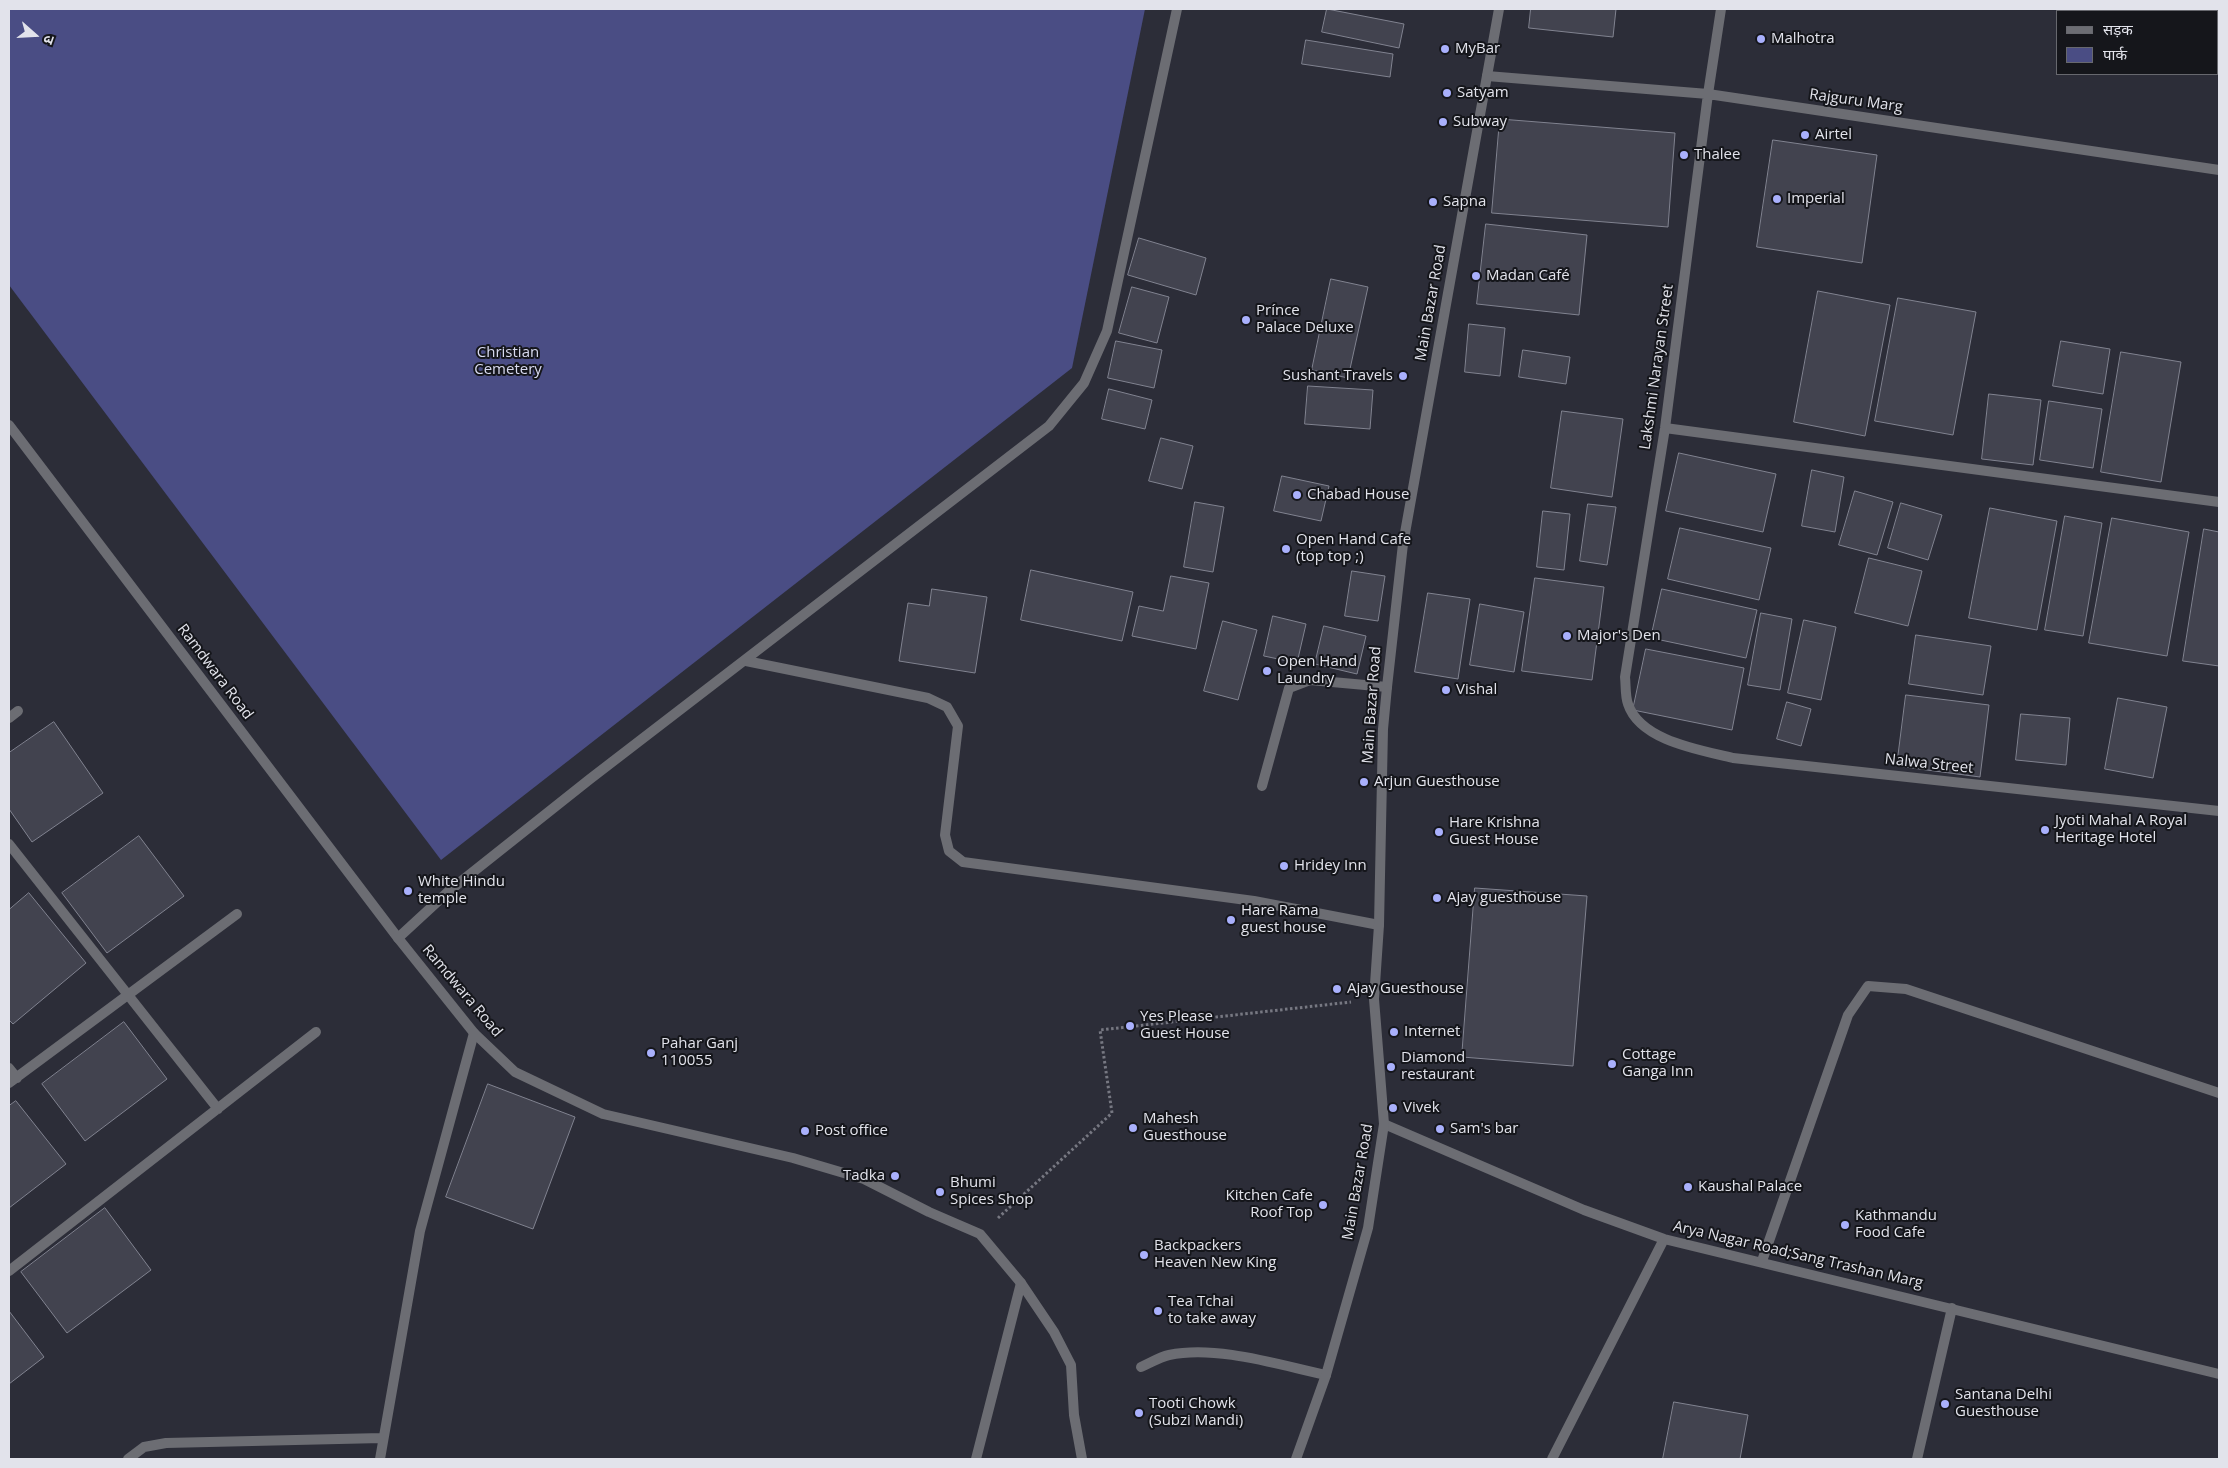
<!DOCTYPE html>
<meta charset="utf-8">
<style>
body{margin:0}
#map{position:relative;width:2228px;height:1468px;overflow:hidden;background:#2c2d38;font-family:"Open Sans","Noto Sans Devanagari",sans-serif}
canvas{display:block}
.frame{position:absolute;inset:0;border:10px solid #e2e3eb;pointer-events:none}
.legend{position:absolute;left:2056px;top:10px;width:162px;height:65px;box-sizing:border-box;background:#15161b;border:1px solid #67686e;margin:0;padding:6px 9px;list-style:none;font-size:15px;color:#e2e3eb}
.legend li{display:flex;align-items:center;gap:10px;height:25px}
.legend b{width:25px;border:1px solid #67686e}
.north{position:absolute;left:10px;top:10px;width:50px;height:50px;-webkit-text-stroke:4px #15161b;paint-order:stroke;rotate:109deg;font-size:14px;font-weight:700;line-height:20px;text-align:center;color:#e2e3eb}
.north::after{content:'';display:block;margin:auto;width:18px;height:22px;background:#e2e3eb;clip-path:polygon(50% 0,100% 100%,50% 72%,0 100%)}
</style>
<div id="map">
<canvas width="2228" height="1468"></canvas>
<div class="frame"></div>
<ul class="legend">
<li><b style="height:6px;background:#6c6d73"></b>सड़क</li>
<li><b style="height:14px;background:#4a4d84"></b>पार्क</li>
</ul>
<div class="north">उ</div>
</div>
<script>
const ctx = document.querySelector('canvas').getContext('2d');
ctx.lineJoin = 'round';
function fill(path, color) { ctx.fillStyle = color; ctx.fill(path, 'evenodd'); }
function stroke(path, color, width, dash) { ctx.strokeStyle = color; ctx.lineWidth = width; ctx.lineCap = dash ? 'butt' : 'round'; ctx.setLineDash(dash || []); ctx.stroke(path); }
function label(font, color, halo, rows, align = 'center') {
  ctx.font = font + ' "Open Sans",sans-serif'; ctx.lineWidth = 4; ctx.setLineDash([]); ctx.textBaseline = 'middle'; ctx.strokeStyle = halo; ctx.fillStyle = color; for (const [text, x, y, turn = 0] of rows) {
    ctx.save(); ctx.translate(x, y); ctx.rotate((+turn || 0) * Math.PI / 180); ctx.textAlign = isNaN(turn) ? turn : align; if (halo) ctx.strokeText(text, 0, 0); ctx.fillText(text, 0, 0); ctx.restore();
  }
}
const green = new Path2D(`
 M9 9H1145L1072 368 441 860 9 285Z`);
const building = new Path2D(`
 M1327 9 1404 24 1399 48 1322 32Z
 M1531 9H1616L1613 37 1529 28Z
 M1306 40 1393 54 1390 77 1302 64Z
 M1500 119 1675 133 1668 227 1492 213Z
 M1773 140 1877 155 1862 263 1757 247Z
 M1486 224 1587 235 1579 315 1477 304Z
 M1139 238 1206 258 1196 295 1128 275Z
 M1331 279 1368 287 1348 378 1312 370Z
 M1132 287 1169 297 1157 343 1119 333Z
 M1818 291 1890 305 1865 436 1794 422Z
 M1898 298 1976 312 1953 435 1875 421Z
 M1469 324 1505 328 1500 376 1465 372Z
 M1116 341 1162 350 1154 388 1108 378Z
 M2061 341 2110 349 2103 394 2053 386Z
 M1523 350 1570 357 1566 384 1519 377Z
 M2121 352 2181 362 2161 482 2101 472Z
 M1308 386 1373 390 1370 429 1305 424Z
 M1109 389 1152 400 1145 429 1102 419Z
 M1989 394 2041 400 2033 465 1982 459Z
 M2049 401 2102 409 2093 468 2040 460Z
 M1562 411 1623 419 1612 497 1551 488Z
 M1161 438 1193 446 1182 489 1149 481Z
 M1679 453 1776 474 1763 532 1666 511Z
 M1812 470 1844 477 1835 532 1802 526Z
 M1282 476 1329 486 1321 521 1274 511Z
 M1855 491 1893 502 1877 555 1839 545Z
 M1195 502 1224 507 1213 572 1184 567Z
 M1901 503 1942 515 1928 560 1888 548Z
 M1588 504 1616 507 1607 565 1580 561Z
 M1990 508 2057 521 2037 630 1969 618Z
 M1543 511 1570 514 1564 570 1537 567Z
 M2065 516 2102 523 2083 636 2045 630Z
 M2112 518 2189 532 2167 656 2089 643Z
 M1680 528 1771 548 1759 600 1668 579Z
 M2204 529 2219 532V666L2183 661Z
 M1869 558 1922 571 1908 626 1855 613Z
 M1031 570 1133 592 1122 641 1021 620Z
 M1352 571 1385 576 1378 621 1345 616Z
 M1171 576 1209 583 1196 649 1132 636 1139 606 1163 611Z
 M1535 578 1604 587 1592 680 1522 671Z
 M932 589 987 597 975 673 899 661 908 603 929 606Z
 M1662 589 1757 610 1746 658 1651 638Z
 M1428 593 1470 599 1458 679 1415 672Z
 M1480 604 1524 612 1514 672 1470 665Z
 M1761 613 1792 619 1780 690 1748 685Z
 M1273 616 1306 624 1297 663 1264 656Z
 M1804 620 1836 627 1821 700 1788 693Z
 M1223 621 1257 630 1238 700 1204 691Z
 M1324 626 1366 636 1357 674 1315 664Z
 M1916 635 1991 646 1983 695 1909 684Z
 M1646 649 1744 668 1732 730 1633 710Z
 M1906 695 1989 705 1980 777 1897 766Z
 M2118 698 2167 707 2153 778 2105 769Z
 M1787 702 1811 709 1801 746 1777 739Z
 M2021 714 2070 718 2066 765 2016 760Z
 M54 722 103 793 32 842 9 809V753Z
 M139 836 184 896 107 953 62 893Z
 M1475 888 1587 896 1573 1066 1462 1057Z
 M29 893 86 963 13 1024 9 1020V910Z
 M124 1022 167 1079 85 1141 42 1084Z
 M488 1084 575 1117 533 1229 446 1197Z
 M16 1101 66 1164 9 1208V1106Z
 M105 1208 151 1270 67 1333 21 1272Z
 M9 1311 44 1357 9 1384Z
 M1674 1402 1748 1415 1740 1459H1663Z`);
const path = new Path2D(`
 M998 1218 1112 1113 1100 1030 1351 1002`);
const pedestrian = new Path2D(`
 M746 661 928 698 947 707 958 726 945 835 949 851 963 862 1254 901 1379 925
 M1141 1367C1150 1363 1160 1357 1169 1355 1217 1345 1279 1365 1326 1375`);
const minor = new Path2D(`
 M1721 9 1708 94 1665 428 1625 677C1626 685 1625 696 1628 704 1640 741 1701 750 1733 758L2219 811
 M1487 76 1708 94 2219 170
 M1665 428 2219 502
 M9 718 18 711
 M1262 786 1289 688 1310 680 1387 687
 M9 844 218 1109
 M398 938 449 891 590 779 1049 426 1084 383 1107 331 1177 9
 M9 1068 17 1078
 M9 1083 237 914
 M1384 1124 1584 1210 1664 1239 2219 1374
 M1762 1261 1848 1015 1868 986 1906 989 2219 1093
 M9 1271 316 1032
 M128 1459 144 1447 166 1443 382 1438
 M380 1459 420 1231 474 1033
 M976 1459 1021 1283
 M1552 1459 1664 1239
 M1917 1459 1952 1308`);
const tertiary = new Path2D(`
 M9 425 398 938 474 1033 515 1072 603 1114 793 1158 864 1179 929 1212 980 1234 1021 1283 1054 1332 1071 1365 1074 1415 1082 1459
 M1296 1459 1326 1375 1368 1228 1384 1124 1374 999 1379 925 1383 729 1387 687 1403 544 1499 9`);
const markers = [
 [1761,39,5,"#a9b0fc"],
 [1445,49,5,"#a9b0fc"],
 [1447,93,5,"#a9b0fc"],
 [1443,122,5,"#a9b0fc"],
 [1805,135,5,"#a9b0fc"],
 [1684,155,5,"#a9b0fc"],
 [1777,199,5,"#a9b0fc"],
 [1433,202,5,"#a9b0fc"],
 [1476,276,5,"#a9b0fc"],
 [1246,320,5,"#a9b0fc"],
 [1403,376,5,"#a9b0fc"],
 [1297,495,5,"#a9b0fc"],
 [1286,549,5,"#a9b0fc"],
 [1567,636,5,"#a9b0fc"],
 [1267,671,5,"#a9b0fc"],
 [1446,690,5,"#a9b0fc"],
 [1364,782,5,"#a9b0fc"],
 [2045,830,5,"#a9b0fc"],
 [1439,832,5,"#a9b0fc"],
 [1284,866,5,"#a9b0fc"],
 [408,891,5,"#a9b0fc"],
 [1437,898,5,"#a9b0fc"],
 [1231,920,5,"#a9b0fc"],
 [1337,989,5,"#a9b0fc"],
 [1130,1026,5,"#a9b0fc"],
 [1394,1032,5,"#a9b0fc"],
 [651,1053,5,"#a9b0fc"],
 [1612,1064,5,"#a9b0fc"],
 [1391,1067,5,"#a9b0fc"],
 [1393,1108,5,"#a9b0fc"],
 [1133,1128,5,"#a9b0fc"],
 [1440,1129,5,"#a9b0fc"],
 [805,1131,5,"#a9b0fc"],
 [895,1176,5,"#a9b0fc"],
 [1688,1187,5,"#a9b0fc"],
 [940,1192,5,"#a9b0fc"],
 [1323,1205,5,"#a9b0fc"],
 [1845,1225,5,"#a9b0fc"],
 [1144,1255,5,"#a9b0fc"],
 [1158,1311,5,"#a9b0fc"],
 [1945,1404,5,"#a9b0fc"],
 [1139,1413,5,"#a9b0fc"]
];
const poiNames = [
 ["Malhotra",1771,39],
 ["MyBar",1455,49],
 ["Satyam",1457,93],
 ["Subway",1453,122],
 ["Airtel",1815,135],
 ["Thalee",1694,155],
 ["Imperial",1787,199],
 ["Sapna",1443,202],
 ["Madan Café",1486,276],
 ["Prínce",1256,311],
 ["Palace Deluxe",1256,328],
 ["Sushant Travels",1393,376,"right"],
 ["Chabad House",1307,495],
 ["Open Hand Cafe",1296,540],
 ["(top top ;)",1296,557],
 ["Major's Den",1577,636],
 ["Open Hand",1277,662],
 ["Laundry",1277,679],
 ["Vishal",1456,690],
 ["Arjun Guesthouse",1374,782],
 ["Jyoti Mahal A Royal",2055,821],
 ["Heritage Hotel",2055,838],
 ["Hare Krishna",1449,823],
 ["Guest House",1449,840],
 ["Hridey Inn",1294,866],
 ["White Hindu",418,882],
 ["temple",418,899],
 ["Ajay guesthouse",1447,898],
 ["Hare Rama",1241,911],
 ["guest house",1241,928],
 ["Ajay Guesthouse",1347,989],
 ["Yes Please",1140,1017],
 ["Guest House",1140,1034],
 ["Internet",1404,1032],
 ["Pahar Ganj",661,1044],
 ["110055",661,1061],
 ["Cottage",1622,1055],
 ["Ganga Inn",1622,1072],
 ["Diamond",1401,1058],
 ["restaurant",1401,1075],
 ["Vivek",1403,1108],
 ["Mahesh",1143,1119],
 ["Guesthouse",1143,1136],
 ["Sam's bar",1450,1129],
 ["Post office",815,1131],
 ["Tadka",885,1176,"right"],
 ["Bhumi",950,1183],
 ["Spices Shop",950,1200],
 ["Kaushal Palace",1698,1187],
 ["Kitchen Cafe",1313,1196,"right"],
 ["Roof Top",1313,1213,"right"],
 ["Kathmandu",1855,1216],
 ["Food Cafe",1855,1233],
 ["Backpackers",1154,1246],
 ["Heaven New King",1154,1263],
 ["Tea Tchai",1168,1302],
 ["to take away",1168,1319],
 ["Santana Delhi",1955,1395],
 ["Guesthouse",1955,1412],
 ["Tooti Chowk",1149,1404],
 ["(Subzi Mandi)",1149,1421]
];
const streetNames = [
 ["Rajguru Marg",1856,101,8],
 ["Main Bazar Road",1431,303,-80],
 ["Lakshmi Narayan Street",1657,367,-82],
 ["Ramdwara Road",215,672,53],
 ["Main Bazar Road",1372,705,-86],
 ["Nalwa Street",1929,764,6],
 ["Ramdwara Road",462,991,50],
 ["Main Bazar Road",1358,1182,-80],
 ["Arya Nagar Road;Sang Trashan Marg",1798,1255,13]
];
const parkNames = [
 ["Christian",508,353],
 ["Cemetery",508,370]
];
fill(green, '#4a4d84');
fill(building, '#42434f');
stroke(building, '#818390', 1);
stroke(path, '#777882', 3, [2.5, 2.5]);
stroke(pedestrian, '#6c6d73', 10);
stroke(minor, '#6c6d73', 10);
stroke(tertiary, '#6c6d73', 10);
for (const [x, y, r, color] of markers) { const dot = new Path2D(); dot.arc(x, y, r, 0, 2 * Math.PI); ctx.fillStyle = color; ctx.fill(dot); stroke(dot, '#15161b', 2); }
label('15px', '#e2e3eb', '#15161b', poiNames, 'left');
label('15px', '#e2e3eb', '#15161b', streetNames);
label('15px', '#d8daef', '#15161b', parkNames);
</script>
